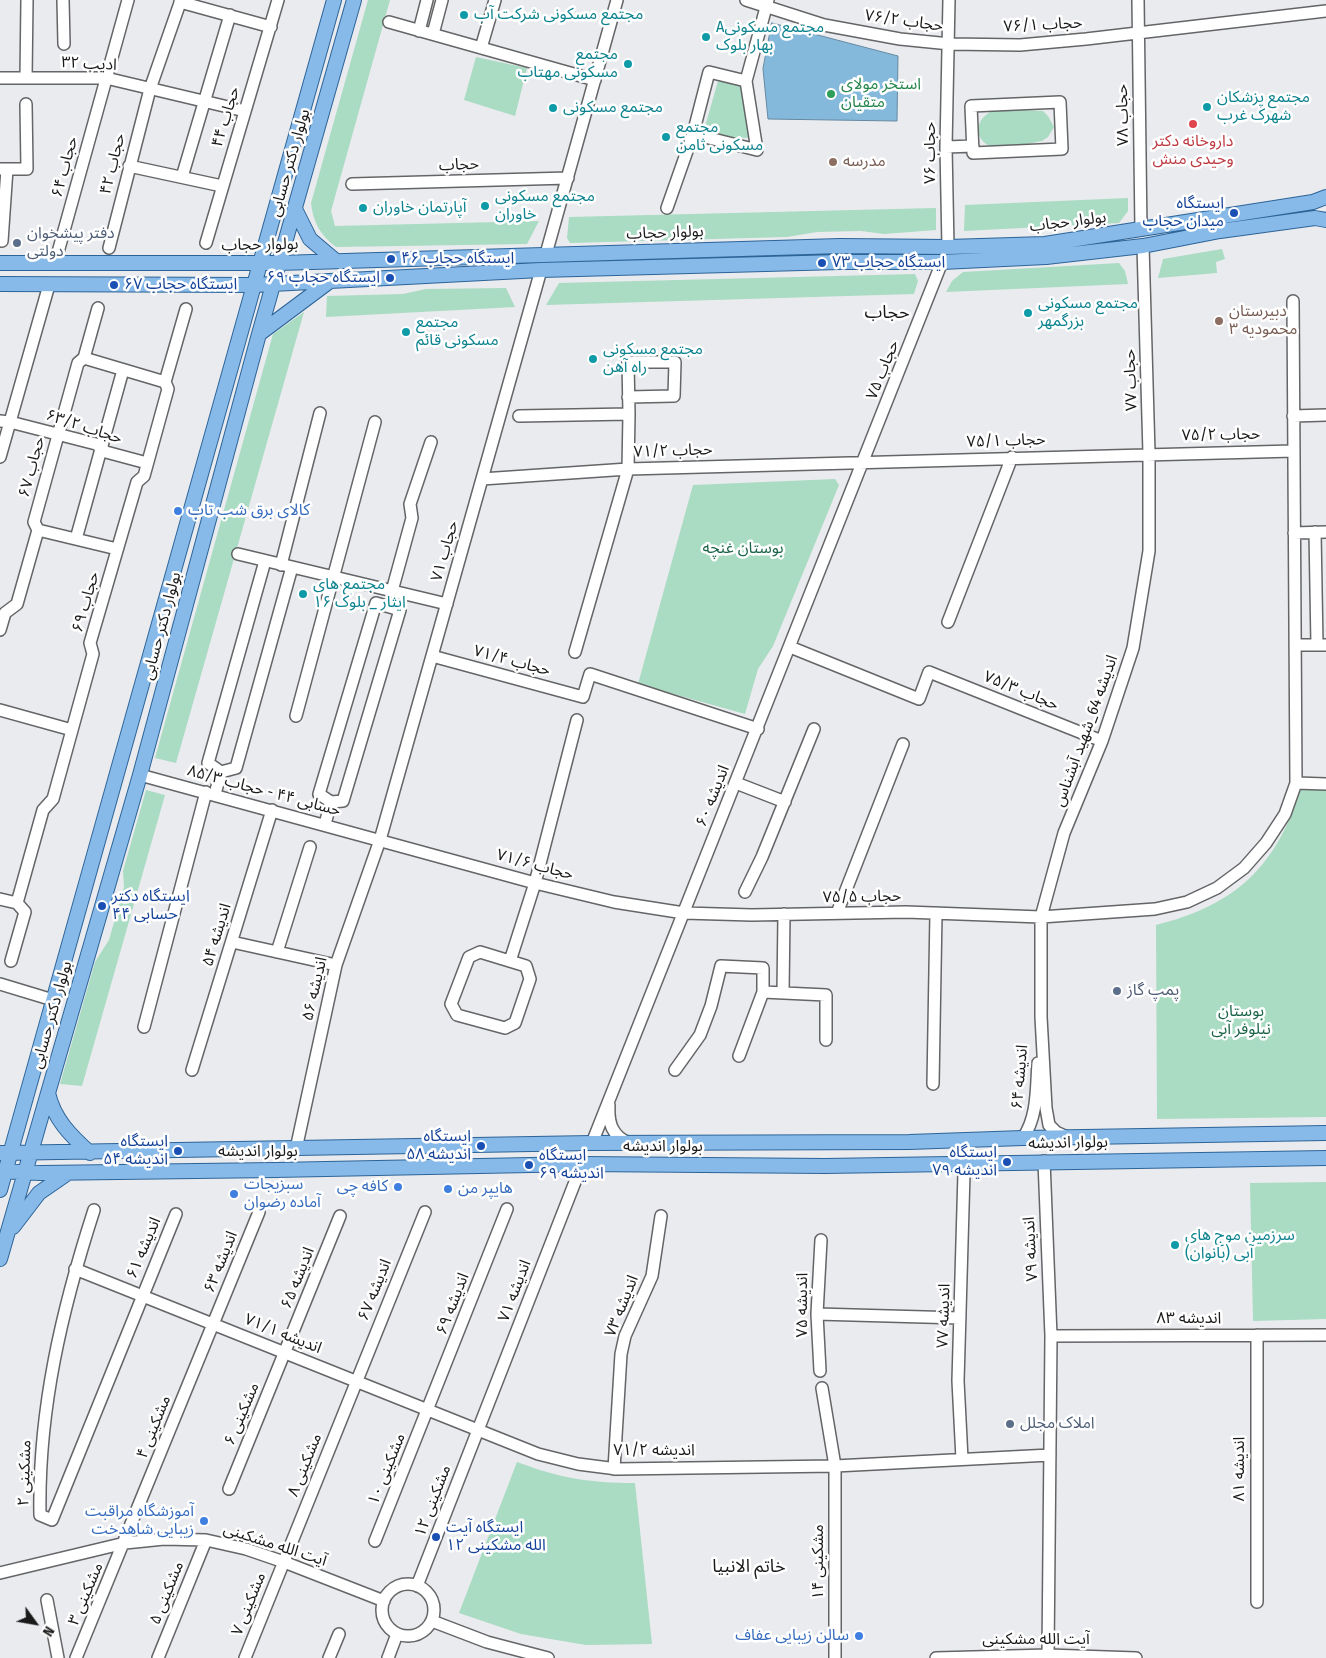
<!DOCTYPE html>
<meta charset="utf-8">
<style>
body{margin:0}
#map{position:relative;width:1326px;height:1658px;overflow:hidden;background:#eaebee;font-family:"Fira Sans Condensed",sans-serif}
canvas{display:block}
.north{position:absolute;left:10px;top:1598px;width:50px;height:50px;-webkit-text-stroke:4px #fff;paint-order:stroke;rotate:122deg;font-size:14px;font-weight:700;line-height:20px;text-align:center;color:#1a1a1b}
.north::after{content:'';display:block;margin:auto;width:18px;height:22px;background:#1a1a1b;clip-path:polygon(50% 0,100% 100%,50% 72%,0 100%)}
</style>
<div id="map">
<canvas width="1326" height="1658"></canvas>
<div class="north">N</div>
</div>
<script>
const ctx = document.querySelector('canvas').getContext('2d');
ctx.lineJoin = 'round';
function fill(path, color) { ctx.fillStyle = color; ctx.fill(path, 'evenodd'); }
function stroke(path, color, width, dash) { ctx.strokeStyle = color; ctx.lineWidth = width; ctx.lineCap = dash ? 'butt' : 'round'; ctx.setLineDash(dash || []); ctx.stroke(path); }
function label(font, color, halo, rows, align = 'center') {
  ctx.font = font + ' "Fira Sans Condensed","Noto Sans Arabic",sans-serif'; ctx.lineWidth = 5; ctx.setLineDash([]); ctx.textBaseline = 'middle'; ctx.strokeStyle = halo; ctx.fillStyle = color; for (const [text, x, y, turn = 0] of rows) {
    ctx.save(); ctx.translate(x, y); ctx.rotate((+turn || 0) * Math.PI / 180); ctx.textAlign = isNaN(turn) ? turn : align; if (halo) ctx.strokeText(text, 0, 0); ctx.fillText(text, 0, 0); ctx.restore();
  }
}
const green = new Path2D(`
 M368 0H390L331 211 335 226 539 221 527 244 336 247C320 235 313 222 311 203Z
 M476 57 527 68 515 116 464 100Z
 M718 81 743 86 749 138 727 137 704 130Z
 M999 109 1043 111 1048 116 1054 127 1048 137 1042 141C1029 143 1013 149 999 148 972 146 971 115 999 109Z
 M1128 198V211L1119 223 964 231 965 205Z
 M936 208V230L884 234 861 231 817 232 787 237 570 243 567 238 569 217Z
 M1222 249 1225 259 1216 262 1217 273 1158 278 1163 259Z
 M1119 263 1125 271 1128 284 946 292 952 281 963 272Z
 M915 274 918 281 914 294 546 305 559 283Z
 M506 288 515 307 326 317 327 296 403 294 426 289Z
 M304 312 176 763 155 758 273 334Z
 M835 479 839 485 773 646 758 669 745 714 638 684 693 485Z
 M1301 788H1326V1117L1157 1119 1156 925C1236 905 1276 867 1301 788Z
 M146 790 165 795 82 1086 60 1084 95 962 109 940 124 887 123 871Z
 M1326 1182V1319L1253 1321 1250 1183Z
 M517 1462C560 1478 589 1483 635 1483L652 1644 586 1645 521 1634 459 1613Z`);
const water = new Path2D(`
 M772 23 898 56 897 121 768 119 763 69Z`);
const minor = new Path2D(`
 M63 0 64 44
 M746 0 824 25 900 39 950 44 1020 45 1086 39 1326 11
 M1138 0 1141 230
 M180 2 271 27
 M389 22 595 80
 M419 31 427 0
 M433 34 442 0
 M481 48 495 0
 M0 78H106L245 111
 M26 78 27 0
 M1060 102 1062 149 973 153 971 106Z
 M693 134 757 150 746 81 768 0
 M946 147 973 146
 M129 166 222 186
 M0 169H27L26 104
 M182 177 230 15
 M352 184 568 178
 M667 208 693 134 709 72 746 81
 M2 241 7 169
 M206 243 278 0
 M948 247 946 147 949 0
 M109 248 150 89 181 0
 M546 254 617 0
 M55 263 128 0
 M84 358 165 382
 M628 397 674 396 675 362H628L629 414
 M519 416 629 414 628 469 575 652
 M1293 416 1326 415
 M0 421 10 422 96 444 106 452 147 463
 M0 457 49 285
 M482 479 628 469 1293 451
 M38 530 117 549
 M1315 532 1317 645
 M1294 533 1326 532
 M76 539 123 370
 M238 554 447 604
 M265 561 208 763 221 772 236 768 292 567
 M281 565 320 413
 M392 591 412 518 410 504 431 442
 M376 603 400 610 343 801 331 802 319 794Z
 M948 622 1012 457
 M0 630 5 613 17 604 38 530 34 522 78 363 84 358 98 308
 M1295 645H1326
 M790 647 919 699 929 672 1102 741
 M432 656 583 697 590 674 758 729
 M0 710 72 730
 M296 716 375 422
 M140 775 535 883 614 902 684 913 752 915 906 912 1041 917 1155 909 1187 902 1217 888 1244 868 1266 843 1285 814 1296 783 1293 301
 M736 783 785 802
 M1296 783 1326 784
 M215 794 221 772
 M325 824 331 802
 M745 892 762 857 814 729
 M0 899 17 903
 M17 903 43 810 53 799 93 654 90 643 137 482 144 476 168 389 165 382 186 309
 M837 913 903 744
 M232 942 336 965
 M277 952 310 847
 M480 952 526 966 530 979 515 1023 505 1028 457 1015 451 1004 469 957Z
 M11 961 25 912 17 903
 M510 961 535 883 577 720
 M0 984 53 1000
 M763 992 826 995V1040
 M783 993 784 914
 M144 1027 206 792
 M192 1070 272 810
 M675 1070 700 1035 711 1006 721 966 763 968V992L739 1056
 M933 1084 936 913
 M609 1105C608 1123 612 1136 629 1143
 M1067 1137 1056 1132 1049 1125 1046 1108 1041 1017V917L1064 833 1102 741 1133 648 1149 551V453L1143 246
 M1023 1138C1038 1116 1036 1088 1038 1063
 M592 1143 942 262
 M296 1149 336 965 380 840 541 270
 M1044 1161 1051 1336 1048 1655
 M94 1210C62 1309 38 1410 40 1515L52 1520 176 1214
 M75 1269 538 1454 578 1464 617 1469 835 1466 1050 1455
 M817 1314 960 1318
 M1051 1336 1326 1335
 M820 1371 817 1314 821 1240
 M822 1388 835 1466V1658
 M962 1459 958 1381 964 1173
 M614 1469 621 1354 625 1336 652 1276 661 1216
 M229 1489 340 1216
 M375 1541 507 1209
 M0 1573 125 1543 164 1539 206 1540 246 1549 284 1562 384 1601
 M382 1610a26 26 0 1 1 52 0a26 26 0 1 1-52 0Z
 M417 1586 582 1164
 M47 1600 58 1658
 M1257 1602V1335
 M432 1621 487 1642 548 1658
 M76 1658 259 1212
 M158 1658 206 1540
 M245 1658 425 1212
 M329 1658 339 1634
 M388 1658 397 1634
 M936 1658 1048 1655 1136 1658`);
const major = new Path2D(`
 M295 209 310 239 336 261
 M0 263H279L840 246 948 247 1045 244 1313 202 1326 197
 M0 284 253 285 541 270 840 262H942L1046 257 1143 246 1220 231 1315 218 1326 220
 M259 334 330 281
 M48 1093C54 1119 70 1135 90 1153
 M0 1153 592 1143 909 1142 1023 1138 1326 1133
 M0 1171 40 1173 275 1170 582 1164 825 1166 1326 1158
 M0 1190 334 0
 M13 1227 39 1193 68 1173
 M0 1259 140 775 259 334 354 0`);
const markers = [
 [464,15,5,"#0f9aa8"],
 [706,37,5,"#0f9aa8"],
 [628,64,5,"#0f9aa8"],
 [831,94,5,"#2e9e5b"],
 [1207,107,5,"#0f9aa8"],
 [553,108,5,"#0f9aa8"],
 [1193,124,5,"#e0444e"],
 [666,137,5,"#0f9aa8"],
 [833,162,5,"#8d6e63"],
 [485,206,5,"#0f9aa8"],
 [363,208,5,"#0f9aa8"],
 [1234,213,5,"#1a4fb4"],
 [17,243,5,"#5c6f8a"],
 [391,259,5,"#1a4fb4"],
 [822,263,5,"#1a4fb4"],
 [390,278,5,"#1a4fb4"],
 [114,285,5,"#1a4fb4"],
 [1028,313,5,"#0f9aa8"],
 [1219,321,5,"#8d6e63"],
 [406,332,5,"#0f9aa8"],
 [593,359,5,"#0f9aa8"],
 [178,511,5,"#3f7fe0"],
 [303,594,5,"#0f9aa8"],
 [102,906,5,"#1a4fb4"],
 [1117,991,5,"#5c6f8a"],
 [481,1146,5,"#1a4fb4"],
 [178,1151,5,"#1a4fb4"],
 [1007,1162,5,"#1a4fb4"],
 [529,1165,5,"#1a4fb4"],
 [398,1187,5,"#3f7fe0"],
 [448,1189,5,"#3f7fe0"],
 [234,1194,5,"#3f7fe0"],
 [1175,1245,5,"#0f9aa8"],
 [1010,1424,5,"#5c6f8a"],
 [204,1521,5,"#3f7fe0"],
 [436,1537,5,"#1a4fb4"],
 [859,1636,5,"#3f7fe0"]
];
const cultureNames = [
 ["مجتمع مسکونی شرکت آب",474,15],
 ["Aمجتمع مسکونی",716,28],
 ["بهار بلوک",716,46],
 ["مجتمع",618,55,"right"],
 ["مسکونی مهتاب",618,73,"right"],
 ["مجتمع پزشکان",1217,98],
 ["شهرک غرب",1217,116],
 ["مجتمع مسکونی",563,108],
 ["مجتمع",676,128],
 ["مسکونی ثامن",676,146],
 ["مجتمع مسکونی",495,197],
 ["خاوران",495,215],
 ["آپارتمان خاوران",373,208],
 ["مجتمع مسکونی",1038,304],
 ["بزرگمهر",1038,322],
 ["مجتمع",416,323],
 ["مسکونی قائم",416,341],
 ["مجتمع مسکونی",603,350],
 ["راه آهن",603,368],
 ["مجتمع های",313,585],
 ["ایثار _ بلوک ۱۶",313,603],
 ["سرزمین موج های",1185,1236],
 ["آبی (بانوان)",1185,1254]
];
const streetNames = [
 ["حجاب ۷۶/۲",904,21,8],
 ["حجاب ۷۶/۱",1043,25,-3],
 ["ادیب ۳۲",89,64,3],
 ["حجاب ۷۸",1123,115,-91],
 ["حجاب ۴۴",226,117,-73],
 ["حجاب ۷۶",931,153,-90],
 ["بولوار دکتر حسابی",290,163,-74],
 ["حجاب ۴۲",113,164,-76],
 ["حجاب",459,165,-2],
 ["حجاب ۶۴",65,167,-75],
 ["بولوار حجاب",1068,222,-7],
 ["بولوار حجاب",665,233,-2],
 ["بولوار حجاب",260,245,-1],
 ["حجاب ۷۵",883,370,-68],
 ["حجاب ۷۷",1131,380,-92],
 ["حجاب ۶۳/۲",84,427,18],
 ["حجاب ۷۵/۲",1221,435,-1],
 ["حجاب ۷۵/۱",1006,441,-2],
 ["حجاب ۷۱/۲",673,451,-2],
 ["حجاب ۶۷",32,467,-75],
 ["حجاب ۷۱",445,551,-74],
 ["حجاب ۶۹",86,602,-74],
 ["بولوار دکتر حسابی",162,626,-75],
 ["حجاب ۷۱/۴",512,661,15],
 ["حجاب ۷۵/۳",1021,691,22],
 ["اندیشه 64_شهید آبشناس",1086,731,-70],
 ["حسابی ۴۴ - حجاب ۸۵/۳",264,791,15],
 ["اندیشه ۶۰",713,796,-68],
 ["حجاب ۷۱/۶",535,865,15],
 ["حجاب ۷۵/۵",862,897,-1],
 ["اندیشه ۵۴",217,935,-73],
 ["اندیشه ۵۶",315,989,-77],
 ["بولوار دکتر حسابی",52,1015,-74],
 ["اندیشه ۶۴",1020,1077,-85],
 ["بولوار اندیشه",1068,1143,-1],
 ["بولوار اندیشه",663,1147],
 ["بولوار اندیشه",258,1152],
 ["اندیشه ۶۱",144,1248,-67],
 ["اندیشه ۷۹",1031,1249,-93],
 ["اندیشه ۶۳",221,1262,-68],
 ["اندیشه ۶۵",298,1278,-68],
 ["اندیشه ۶۷",375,1290,-68],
 ["اندیشه ۷۱",515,1291,-69],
 ["اندیشه ۶۹",453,1304,-69],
 ["اندیشه ۷۵",803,1305,-90],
 ["اندیشه ۷۳",622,1306,-68],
 ["اندیشه ۷۷",944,1316,-88],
 ["اندیشه ۸۳",1189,1319],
 ["اندیشه ۷۱/۱",283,1334,22],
 ["مشکینی ۶",242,1414,-67],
 ["مشکینی ۴",154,1427,-68],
 ["اندیشه ۷۱/۲",654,1451],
 ["مشکینی ۸",305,1465,-68],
 ["مشکینی ۱۰",387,1469,-68],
 ["اندیشه ۸۱",1240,1469,-90],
 ["مشکینی ۲",25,1473,-88],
 ["مشکینی ۱۲",433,1501,-69],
 ["آیت الله مشکینی",275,1545,18],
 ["مشکینی ۱۴",819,1562,-90],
 ["مشکینی ۵",167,1593,-68],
 ["مشکینی ۳",86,1594,-67],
 ["مشکینی ۷",249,1604,-68],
 ["آیت الله مشکینی",1036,1640]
];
const leisureNames = [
 ["استخر مولای",841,85],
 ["متقیان",841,103]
];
const healthNames = [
 ["داروخانه دکتر",1193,142],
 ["وحیدی منش",1193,160]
];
const educationNames = [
 ["مدرسه",843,162],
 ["دبیرستان",1229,312],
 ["محمودیه ۳",1229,330]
];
const transitNames = [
 ["ایستگاه",1224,204,"right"],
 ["میدان حجاب",1224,222,"right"],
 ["ایستگاه حجاب ۴۶",401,259],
 ["ایستگاه حجاب ۷۳",832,263],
 ["ایستگاه حجاب ۶۹",380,278,"right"],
 ["ایستگاه حجاب ۶۷",124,285],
 ["ایستگاه دکتر",112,897],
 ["حسابی ۴۴",112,915],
 ["ایستگاه",471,1137,"right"],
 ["اندیشه ۵۸",471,1155,"right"],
 ["ایستگاه",168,1142,"right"],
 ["اندیشه ۵۴",168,1160,"right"],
 ["ایستگاه",997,1153,"right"],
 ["اندیشه ۷۹",997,1171,"right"],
 ["ایستگاه",539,1156],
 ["اندیشه ۶۹",539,1174],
 ["ایستگاه آیت",446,1528],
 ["الله مشکینی ۱۲",446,1546]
];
const serviceNames = [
 ["دفتر پیشخوان",27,234],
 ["دولتی",27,252],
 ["پمپ گاز",1127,991],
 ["املاک مجلل",1020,1424]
];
const shopNames = [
 ["کالای برق شب تاب",188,511],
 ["سبزیجات",244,1185],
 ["آماده رضوان",244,1203],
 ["کافه چی",388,1187,"right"],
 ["هایپر من",458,1189],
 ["آموزشگاه مراقبت",194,1512,"right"],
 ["زیبایی شاهدخت",194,1530,"right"],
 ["سالن زیبایی عفاف",849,1636,"right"]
];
const parkNames = [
 ["بوستان غنچه",743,549],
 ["بوستان",1241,1012],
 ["نیلوفر آبی",1241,1030]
];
const neighbourhoodNames = [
 ["حجاب",887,313],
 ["خاتم الانبیا",749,1567]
];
fill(green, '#aadbc3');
fill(water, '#85b9db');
stroke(water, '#6589a1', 1);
stroke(minor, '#646567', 14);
stroke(major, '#2d6498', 16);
stroke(minor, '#fff', 11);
stroke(major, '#87bae9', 14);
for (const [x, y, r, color] of markers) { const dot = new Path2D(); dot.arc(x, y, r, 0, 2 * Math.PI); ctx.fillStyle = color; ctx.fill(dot); stroke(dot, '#fff', 2); }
label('16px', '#0d838f', '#fff', cultureNames, 'left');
label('16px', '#1a1a1b', '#fff', streetNames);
label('16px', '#27864d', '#fff', leisureNames, 'left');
label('16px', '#be3a42', '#fff', healthNames);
label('16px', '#785e54', '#fff', educationNames, 'left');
label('16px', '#164399', '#fff', transitNames, 'left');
label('16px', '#4e5e75', '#fff', serviceNames, 'left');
label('16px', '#366cbe', '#fff', shopNames, 'left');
label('16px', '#1c6449', '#fff', parkNames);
label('18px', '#1a1a1b', '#fff', neighbourhoodNames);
</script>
